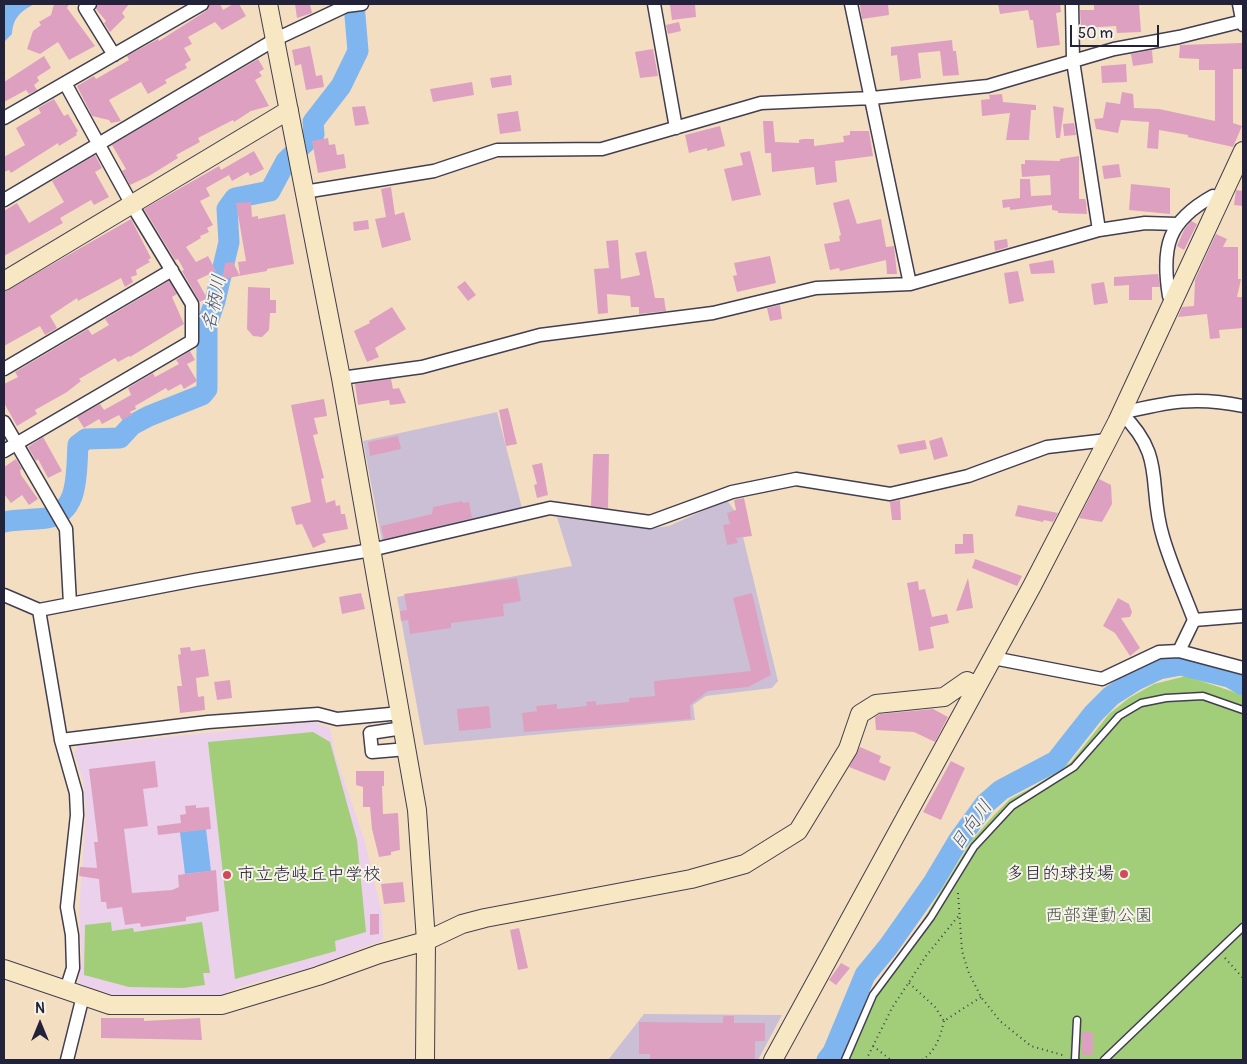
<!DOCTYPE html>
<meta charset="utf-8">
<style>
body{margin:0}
#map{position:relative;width:1247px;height:1064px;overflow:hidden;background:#f4dec2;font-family:Pangolin,sans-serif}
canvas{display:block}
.frame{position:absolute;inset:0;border:5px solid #22223b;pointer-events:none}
.north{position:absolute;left:15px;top:999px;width:50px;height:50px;-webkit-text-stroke:4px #f7f3e8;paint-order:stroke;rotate:0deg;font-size:14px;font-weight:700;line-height:20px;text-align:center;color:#22223b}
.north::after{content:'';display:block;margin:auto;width:18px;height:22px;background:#22223b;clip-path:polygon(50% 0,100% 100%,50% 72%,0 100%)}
.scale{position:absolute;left:1070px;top:25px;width:89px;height:22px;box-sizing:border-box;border:2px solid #22223b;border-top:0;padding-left:6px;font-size:15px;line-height:18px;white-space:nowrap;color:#22223b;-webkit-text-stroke:4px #f7f3e8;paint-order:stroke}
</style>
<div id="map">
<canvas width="1247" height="1064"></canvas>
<div class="frame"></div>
<div class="north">N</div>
<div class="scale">50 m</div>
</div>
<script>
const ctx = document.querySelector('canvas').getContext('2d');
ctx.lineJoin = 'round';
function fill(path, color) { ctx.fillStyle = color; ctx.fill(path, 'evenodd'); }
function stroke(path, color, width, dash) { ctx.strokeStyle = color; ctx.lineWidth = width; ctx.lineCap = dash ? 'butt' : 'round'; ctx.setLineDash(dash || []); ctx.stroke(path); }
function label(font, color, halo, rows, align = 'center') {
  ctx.font = font + ' Pangolin,"Klee One",sans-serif'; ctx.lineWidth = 4; ctx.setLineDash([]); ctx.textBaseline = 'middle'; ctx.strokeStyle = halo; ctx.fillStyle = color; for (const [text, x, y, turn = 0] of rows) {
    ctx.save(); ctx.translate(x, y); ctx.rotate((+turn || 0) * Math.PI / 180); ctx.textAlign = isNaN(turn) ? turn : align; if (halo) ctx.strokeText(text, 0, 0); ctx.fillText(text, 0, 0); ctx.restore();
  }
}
const built = new Path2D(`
 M314 722 330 728 336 757 364 839 382 913 383 940 311 968 242 986 215 998 119 997 78 983 82 960 79 910 86 813 83 780 74 753 78 746Z`);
const industrial = new Path2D(`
 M497 412 522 508 382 541 363 441Z
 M727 500 738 516 778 681 772 688 706 696 693 705 695 720 424 745 397 597 572 566 557 517 649 529 669 526Z
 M644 1014 782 1015 758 1060H608Z`);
const green = new Path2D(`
 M1186 676 1243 695V1060H840L870 992 917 930 972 840 995 814 1010 799 1035 786 1071 762 1109 714 1129 698 1154 684Z
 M313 732 330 742 357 840 366 932 335 941 336 951 235 979 208 742Z
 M111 922 112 931 133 928 134 932 202 922 210 973H203L205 985 183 988 129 987 84 975 85 925Z`);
const water = new Path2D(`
 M4 4H34C20 12 13 18 12 34L4 42Z
 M206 829 211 871 185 874 180 832Z`);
const river = new Path2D(`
 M4 522C18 519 32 520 46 518 80 513 76 472 78 445L86 439 120 438 132 425 149 416 202 395 207 389V324L215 301 229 242 227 209 235 198 270 191 286 161 314 134 313 122 341 86 358 51 354 4
 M827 1060 833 1052 865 975 888 947 933 883 958 841 985 804 1001 790 1056 761 1093 714 1111 696 1136 680 1159 669 1181 665 1229 677 1243 685`);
const building = new Path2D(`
 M54 4H69L67 8 95 46 69 60 58 42 40 54 27 49 33 31 41 25 39 22 51 15Z
 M98 4H129L122 13 125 17 110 32 104 23 106 21 96 9Z
 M210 4H220L223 10 233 4H239L246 16 222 30 215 22 188 37 192 44 184 48 191 60 185 64 187 68 165 80 167 83 148 94 141 82 109 100 121 121 111 123 109 120 92 116 77 86 94 76 96 79 129 60 127 56 158 39 159 41 206 11Z
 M295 4H310L312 13 297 18Z
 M695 4 696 17 672 20 670 5Z
 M870 4H888L889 15 862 19 860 5Z
 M998 4H1060L1061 12 1056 13 1060 45 1037 48 1033 20H1030L1028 10 1000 14Z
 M1094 4H1139L1141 32 1117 33 1116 26 1081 28 1080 10H1094Z
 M679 22 681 31 668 34 666 25Z
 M952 40 953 51H956L959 75 943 76 940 51 918 53 921 78 900 81 897 55 891 56V47Z
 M1242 43V69H1233V123L1242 126 1233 147 1188 137V135L1159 130 1158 149 1147 148 1149 122 1121 120 1118 133 1096 129 1094 119 1103 118 1106 102 1120 104 1122 92 1133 94 1134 108 1159 109 1215 121V70H1199V59L1179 58 1180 45Z
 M310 46 316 76 322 75 324 87 306 90 301 64 295 66 292 50Z
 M653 49 658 76 640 78 635 52Z
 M1152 50 1153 63 1133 66 1131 54Z
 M44 56 51 68 37 77 39 81 34 85 37 90 29 94 26 90 4 102V82Z
 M258 59 264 69 259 72 262 76 255 80 269 106 251 111 234 122 233 120 198 138 200 142 176 155 178 158 149 176 130 185 122 171 126 169 112 145Z
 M1126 64 1127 82 1102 83 1101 66Z
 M511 75 512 85 492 88 490 78Z
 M472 82 474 95 433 102 430 89Z
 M1002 94 1003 102 1036 105V110H1031L1029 140H1006L1010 113 982 116 981 100 990 99 989 95Z
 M54 99 64 116 68 114 78 131 76 133 77 135 59 146 58 143 11 173 9 170 4 172V157L25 145 16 128 41 113 38 108Z
 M365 106 369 124 355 126 352 107Z
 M1053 106 1064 108 1060 138H1056Z
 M518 111 521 131 500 134 497 114Z
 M763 121H773L775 142 799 143V140L803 139H814V146L844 142 843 136 850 135V131H869L873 156 835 161 837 182 816 185 814 167 772 172 771 153H765Z
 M1074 123 1076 135 1064 136 1063 124Z
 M720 126 725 146 707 151V148L689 153 685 135Z
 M328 138 329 145 335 144 337 155 344 154 346 168 318 173 312 141Z
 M254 151 264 169 250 176 248 172 232 181 229 175 206 188 210 196 200 201 213 225 207 228 209 232 200 236 201 238 186 247 196 262 208 256 216 271 197 280 207 298 200 302 182 271 184 270 178 259 175 260 144 209 219 166 221 170Z
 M750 151 761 195 732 201 724 169 743 165 740 153Z
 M95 155 102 168 95 172 109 197 94 205 91 200 60 218 63 223 4 256V211L17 203 29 223 64 202 52 181Z
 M1079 156V199H1085L1086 202 1087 214 1058 213V211L1052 210V205L1010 210V207L1003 208 1002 200 1020 198V179H1030L1031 196 1051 195 1050 175 1022 177 1021 164H1025V160L1060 161V159Z
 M1119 164 1121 177 1104 179 1102 166Z
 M1131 184 1170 188V214L1129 210Z
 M391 187 395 215 404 212 411 240 382 248 375 219 386 217 381 189Z
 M1236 190 1243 191V206L1234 205Z
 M849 199 857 224 881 219 886 247 894 246 897 274H887L886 260 840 271 839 268 830 270 824 244 840 241 839 236 841 235 833 203Z
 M251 202 252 217 258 216V219L285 214 294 264 267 269V271L222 279 225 263 233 262 240 276 238 262 246 261 236 203Z
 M131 219 151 258 148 260 150 262 136 270 137 275 131 277 133 282 125 287 121 278 78 301 77 298 50 316 57 328 45 335 40 326 4 346V292Z
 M368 220 369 229 354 231 353 222Z
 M1191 221 1197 224 1184 250 1177 246 1184 230Z
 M1216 234 1227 239 1223 247H1238V279H1241L1237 297H1243V328L1219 330 1220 338 1210 339 1207 314 1178 317 1182 307 1194 306 1195 280Z
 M1007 239 1008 247 995 251 994 241Z
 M618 240 621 279 640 275 635 253 646 251 655 298H664L666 311 639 314V307H631L630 296 607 294 608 313 598 314 594 269 609 268 606 241Z
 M770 256 776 283 737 292 733 276 737 275 734 263Z
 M1053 260 1055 273 1031 274 1029 264Z
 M1018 271 1024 301 1009 304 1004 273Z
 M1158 274 1160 287H1152V300H1129V285L1114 286V277Z
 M169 281 177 294 172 297 184 324 130 357 129 356 118 362 115 358 79 379 81 381 67 392 35 410 37 414 17 426 4 403V384L18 377 15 372 88 329 92 335 109 325 105 319Z
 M465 281 476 295 468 301 457 287Z
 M1104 282 1108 303 1094 305 1091 284Z
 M248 287 270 288V300H276V313H270L269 330 262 337 253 336 247 329Z
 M780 305 782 319 770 321 767 308Z
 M392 307 406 329 375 348 379 357 367 362 354 331 370 323 369 321Z
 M190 351 195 360 187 364 197 381 184 389 181 384 168 391 166 388 135 406 136 409 130 412 132 415 122 420 119 415 102 424 99 419 84 428 77 417 100 404 104 410 131 395 128 388 153 373 155 377 179 364 176 360Z
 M391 379 393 389 399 388 406 403 390 405 389 400 358 405 355 384Z
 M324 399 327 416 314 418 318 434 313 435 324 478 321 479 326 503 335 500 336 506 340 505 341 514H345L348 529 322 534 326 542 313 548 302 524 296 525 291 507 311 502 291 405Z
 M508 408 517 444 506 446 499 410Z
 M398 436 401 449 370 456 368 442Z
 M43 437 62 471 48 478 38 459 36 461 28 447Z
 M942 437 948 456 934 460 929 441Z
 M925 440 927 449 900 454 897 445Z
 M593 454H609L608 508 591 506Z
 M16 459 22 469 20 470 21 475 38 499 29 505 22 495 11 503 4 494V467Z
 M542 463 548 495 537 498 534 485 537 484 532 465Z
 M1099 479 1111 485 1112 504 1102 522 1079 518Z
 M744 498 752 536 736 538 738 543 727 545 723 525 730 524 727 513 736 510 734 500Z
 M900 500 901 520H892L890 502Z
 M462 501 463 503 469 502 472 518 384 539 381 526 432 514 433 507Z
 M1018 505 1058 513 1053 522 1044 520 1043 522 1015 516Z
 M963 534H973L974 553 955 554V544H963Z
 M975 559 1022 576 1017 586 972 568Z
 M517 578 521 601 503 604 504 616 451 623V628L410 634 408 620 401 621 400 611 407 610 404 594Z
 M968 578 973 608 956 611Z
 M918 581 919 590 925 589 932 617 947 614 949 623 930 627 934 648 919 651 907 583Z
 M361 593 365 609 342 614 339 597Z
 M752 593 771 675 748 687 708 691 690 705 691 719 524 732 522 713 537 711 536 706 557 704V709L587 706 586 702 596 701V705L629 702V698L655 696 654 681 751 671 733 598Z
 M1118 598 1129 604 1132 612 1130 617 1121 618 1140 648 1130 656 1115 633 1103 626Z
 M190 647 191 651 205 649 209 676 196 678 198 697 204 696 205 710 180 713 177 686H182L178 655 181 654 180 648Z
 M230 680 232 698 217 700 214 682Z
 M489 706 491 728 459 731 457 709Z
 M933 709 948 717 935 742 914 732 876 730 875 717 880 714Z
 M860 747 881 756 879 762 891 767 885 781 849 767Z
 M155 761 158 787 143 789 148 826 124 829 132 893 172 890 179 887 178 875 216 870 219 911 186 917V921L141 927 140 923 125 925 122 907 107 909 106 902H101L99 879 79 876 80 867 97 868 94 842H98L89 769Z
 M951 761 965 768 941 820 923 812Z
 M356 771H384V786H382L383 814 398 813 400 850 391 852V855L379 857 372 829 370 807H363V787L356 785Z
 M196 805V808L209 807 211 829 158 835 157 826 181 823 180 815 186 814 185 806Z
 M403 882 405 902 384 904 381 884Z
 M370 914H379V934L370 935Z
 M519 928 528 968 518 970 510 930Z
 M841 963 850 968 836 985 829 980Z
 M723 1016H734V1023H765V1041H755V1060H650V1054H639V1022L723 1023Z
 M101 1018H144V1021L200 1018 202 1040 101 1038Z
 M1082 1032H1093V1055H1082Z`);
const path = new Path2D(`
 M958 893 962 951 968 971 981 997 1000 1021 1031 1046 1066 1056
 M1225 958 1243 978
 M909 983 935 1007 944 1021 981 997
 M873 1046 891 1060
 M866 1060 892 1008 926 956 960 914
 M922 1060C936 1051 940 1037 944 1021`);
const lane = new Path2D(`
 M845 1060 873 995 931 917 974 847 1012 806 1074 767 1119 716 1141 703 1166 698 1203 696 1243 710
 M1075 1060 1077 1020
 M1104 1060 1243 927`);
const street = new Path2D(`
 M90 4 85 8 114 55
 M654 4 676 128
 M851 4 910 284
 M1072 4 1073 61 1099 230
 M1239 4 1243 25
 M4 118 202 4
 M304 192 434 171 497 150 602 149 761 103 872 98 988 86 1114 49 1179 37 1243 21
 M4 200 276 39 346 6 362 4
 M1173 299 1169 296C1161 246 1168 221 1213 196L1219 199
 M4 369 172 270
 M341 378 422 367 540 335 713 313 816 288 910 284 1099 230 1145 223 1176 224
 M1121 413C1167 457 1147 485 1163 537 1171 565 1184 593 1194 620L1179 651
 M1121 413C1168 402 1195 396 1243 406
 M4 422 66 529 70 604
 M4 451 192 341V304L132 205 65 83
 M4 595 39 610 195 580 371 550 550 508 650 522 732 492 796 479 890 494 968 476 1047 447 1107 440
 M39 610 61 740 76 793 77 815 67 907 72 935 73 968 66 990
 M1194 620 1243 616
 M993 658 1102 679 1159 652 1179 651 1243 668
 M403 728 370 733 372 752 407 749
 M61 740 208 722 318 714 337 719 401 713
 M67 1060 83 996`);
const secondary = new Path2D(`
 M268 4 341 378 417 810 426 941 425 1060
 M4 281 289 110
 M4 969 110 1005H222L318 976 379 954 426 941 462 924 485 918 691 879 745 864 798 831 848 749 860 714 876 704 944 697 967 681 977 686
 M773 1060 1032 586 1117 422 1243 151`);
const markers = [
 [1124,874,5,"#d1495b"],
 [227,875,5,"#d1495b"]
];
const poiNames = [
 ["多目的球技場",1114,874],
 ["市立壱岐丘中学校",237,875,"left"]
];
const parkNames = [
 ["西部運動公園",1099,916]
];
const waterNames = [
 ["名柄川",215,303,-78],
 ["日向川",972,826,-54]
];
fill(built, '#ebd1ec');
fill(industrial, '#cbbfd6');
fill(green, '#a2cd79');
fill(water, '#7fb6ef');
stroke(river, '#7fb6ef', 21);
fill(building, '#dea0c1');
stroke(lane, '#423e4f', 9);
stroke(street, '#423e4f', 15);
stroke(secondary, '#423e4f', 20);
stroke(path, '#423e4f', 2, [1, 4]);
stroke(lane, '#fff', 6);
stroke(street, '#fff', 12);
stroke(secondary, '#f8e7c3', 18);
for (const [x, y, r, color] of markers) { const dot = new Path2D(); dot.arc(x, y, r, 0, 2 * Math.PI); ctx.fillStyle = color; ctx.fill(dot); stroke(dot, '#f7f3e8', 2); }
label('18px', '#22223b', '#f7f3e8', poiNames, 'right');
label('18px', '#48554e', '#f7f3e8', parkNames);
label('italic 19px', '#43567a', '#f7f3e8', waterNames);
</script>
